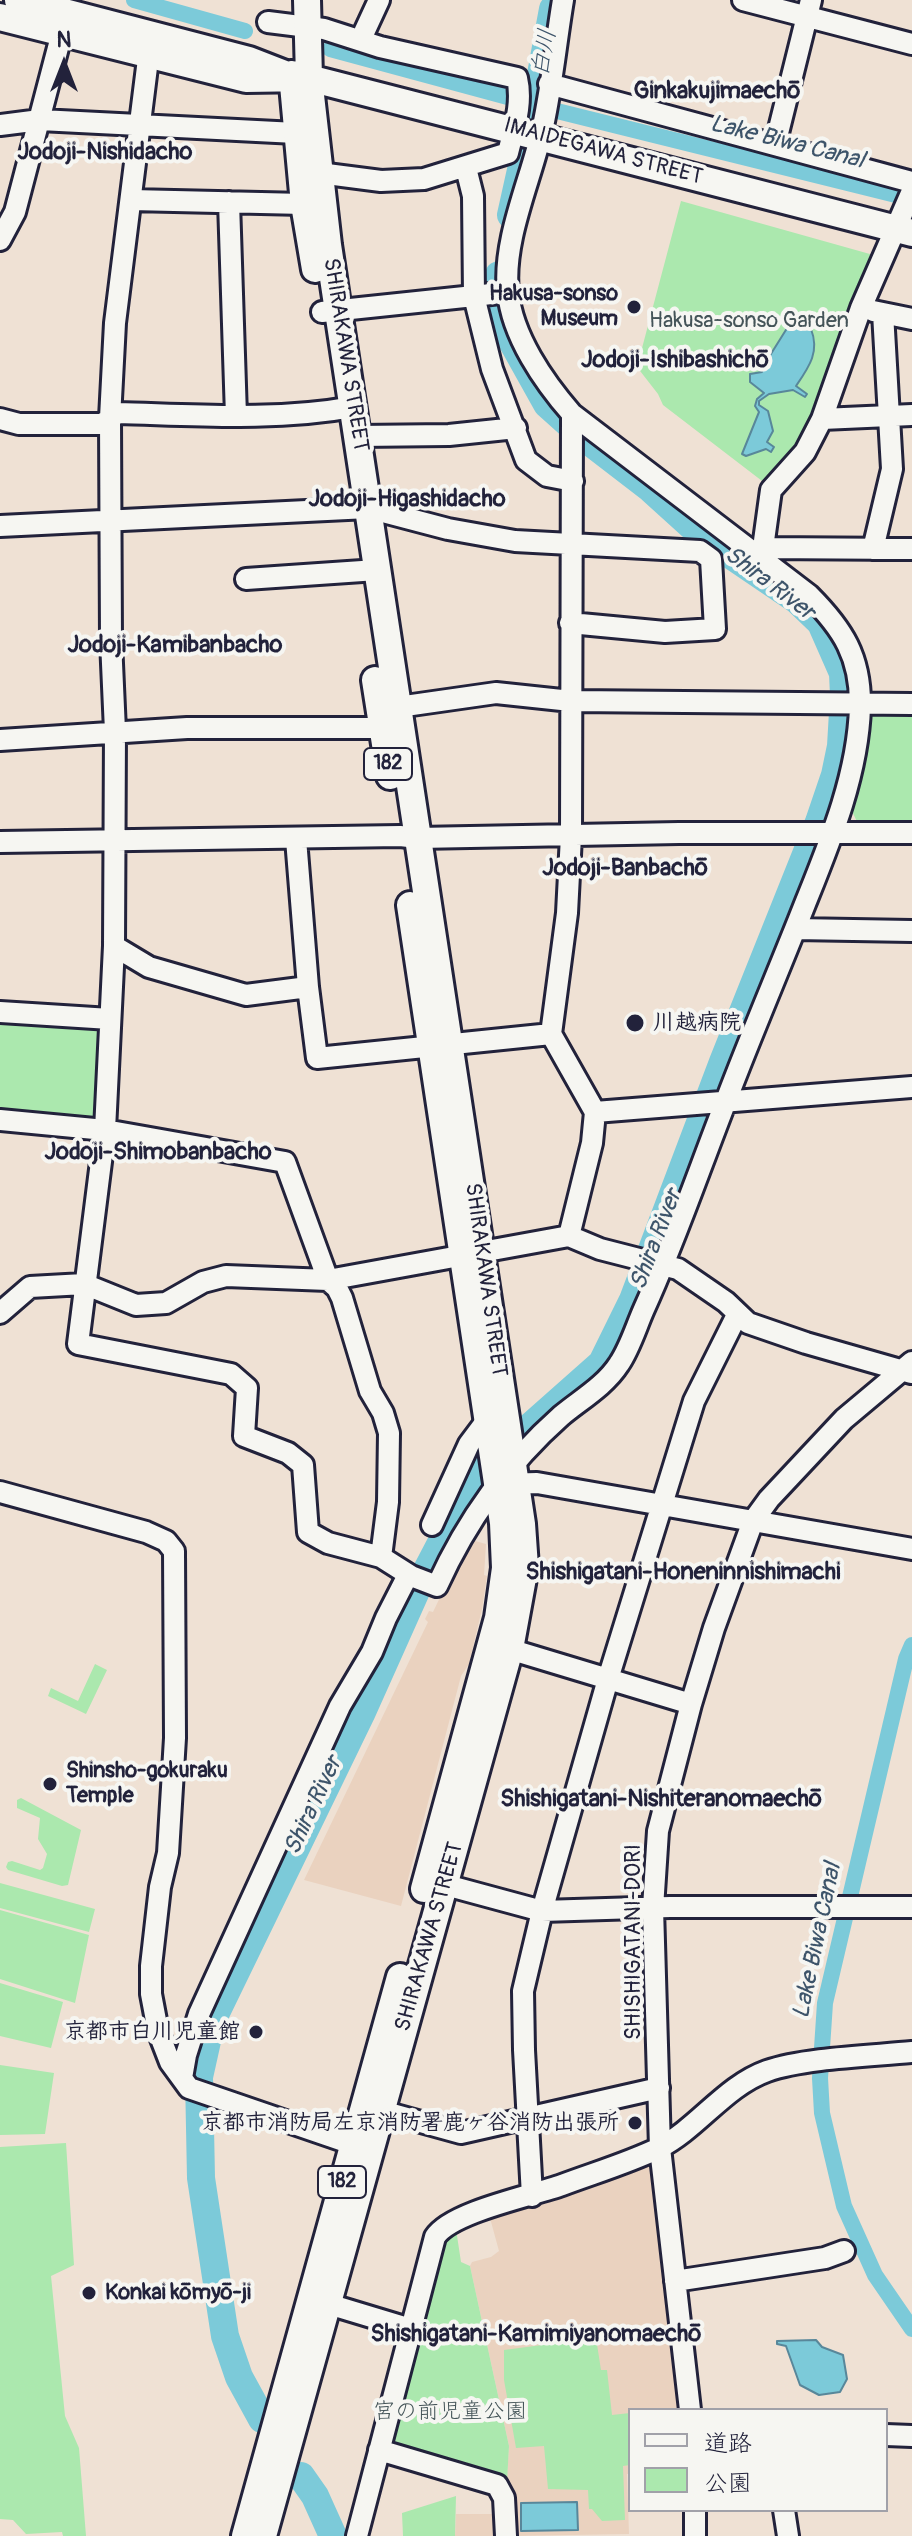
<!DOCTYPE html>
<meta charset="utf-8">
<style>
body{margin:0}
#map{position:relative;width:912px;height:2536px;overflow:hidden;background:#efe1d4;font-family:Pangolin,"Klee One",sans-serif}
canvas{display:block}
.legend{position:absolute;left:628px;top:2408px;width:260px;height:104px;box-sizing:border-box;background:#f6f6f2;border:2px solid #a1a1a9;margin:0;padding:10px 14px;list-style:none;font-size:24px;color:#22223b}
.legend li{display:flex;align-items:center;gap:16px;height:40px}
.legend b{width:40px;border:2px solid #a1a1a9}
.north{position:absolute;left:24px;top:24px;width:80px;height:80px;-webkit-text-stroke:6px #f6f6f2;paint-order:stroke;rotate:0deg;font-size:22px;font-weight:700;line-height:32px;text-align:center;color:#22223b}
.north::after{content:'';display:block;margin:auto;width:28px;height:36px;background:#22223b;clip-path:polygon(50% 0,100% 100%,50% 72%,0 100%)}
</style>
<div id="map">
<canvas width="912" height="2536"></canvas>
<ul class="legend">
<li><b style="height:10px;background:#f6f6f2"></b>道路</li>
<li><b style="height:22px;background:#abe8ae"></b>公園</li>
</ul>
<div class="north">N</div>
</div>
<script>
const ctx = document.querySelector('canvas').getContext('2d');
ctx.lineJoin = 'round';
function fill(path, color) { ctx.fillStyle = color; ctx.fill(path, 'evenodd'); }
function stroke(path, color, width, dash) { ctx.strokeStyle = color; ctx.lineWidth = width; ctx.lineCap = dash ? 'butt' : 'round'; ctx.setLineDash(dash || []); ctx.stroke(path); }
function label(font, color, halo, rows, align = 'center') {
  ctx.font = font + ' Pangolin,"Klee One",sans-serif'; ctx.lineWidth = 8; ctx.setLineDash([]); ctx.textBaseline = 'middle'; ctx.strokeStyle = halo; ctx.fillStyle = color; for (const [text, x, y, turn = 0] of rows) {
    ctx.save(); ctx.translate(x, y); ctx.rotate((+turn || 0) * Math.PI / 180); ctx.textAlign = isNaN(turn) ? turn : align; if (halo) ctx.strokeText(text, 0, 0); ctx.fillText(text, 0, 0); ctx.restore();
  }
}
const built = new Path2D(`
 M468 1539 486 1544 484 1575 487 1576 482 1609 469 1664 461 1676 401 1906 304 1880 428 1622 425 1619 429 1611 433 1612Z
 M647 2164 650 2166 678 2410H630V2474H627L629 2534 510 2536 506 2492 509 2446 470 2266 472 2262 491 2257 499 2251 490 2218Z
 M456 2514H497L498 2536H455Z`);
const green = new Path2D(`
 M681 201 877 256 799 451 766 484 663 405 658 394 637 367Z
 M873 709H912V823L858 824 852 811Z
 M0 1019 95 1026 103 1035 100 1115 92 1122 0 1113Z
 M95 1664 107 1670 86 1714 48 1696 51 1688 78 1701Z
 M21 1798 81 1830 68 1885 62 1886 8 1870 6 1867 8 1862 12 1861 40 1870 43 1868 47 1854 38 1839 40 1818 17 1808V1800Z
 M0 1883 95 1909 89 1932 0 1908Z
 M0 1910 89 1935 75 2003 0 1979Z
 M0 1983 63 2002 51 2048 0 2036Z
 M0 2065 54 2073 45 2134 0 2135Z
 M66 2143 74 2265 51 2276 65 2416 79 2448 86 2536H63L62 2532 26 2534 13 2520 0 2519V2147Z
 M456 2229 461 2262 470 2266 509 2446 507 2482 403 2450 389 2435 442 2241Z
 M596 2338 601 2370H607L612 2415 630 2413V2465L623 2466 625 2520 602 2521 592 2509H589L588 2490 548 2489 544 2446 516 2448 504 2380V2350Z
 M456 2496 455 2536H403L402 2513Z`);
const water = new Path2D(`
 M800 323 811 329C820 352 809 367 796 386L807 394 805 397 793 390 769 394 759 401V405L768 411 773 431 767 442 774 447 771 452 766 449 746 456 742 454 759 412 755 406 757 399 764 393 750 382V374L762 372 759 366 761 360 769 357 789 325Z
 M816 2340 822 2347 843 2355 847 2379 840 2392 819 2395 800 2385 786 2346 777 2344V2341Z
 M577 2502 578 2530 521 2531V2503Z`);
const canal = new Path2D(`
 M134 0 245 31
 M330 49 515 99
 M557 111 912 199
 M912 1645 906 1659 825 2003 820 2078 822 2113 844 2206 875 2275 912 2329`);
const river = new Path2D(`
 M511 215 535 107 553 9
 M262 2419 239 2377 225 2336 201 2178 199 2077 211 2023 361 1714 416 1591 474 1480 532 1425 602 1363 633 1300 723 1062 819 822 835 775 841 746 844 695 843 673 821 623 797 600 704 537 651 489 586 439 547 404 504 327 497 287 499 275
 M301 2476 315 2496 333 2536`);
const minor = new Path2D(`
 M743 0 912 44
 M268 22 324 29 380 47 517 78C523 104 514 128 508 153L424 179 381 181 319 173
 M361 39 379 0
 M150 43 115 323 110 418 111 641 115 731 114 946 105 1130 78 1344 231 1374 247 1388 244 1436 288 1453 303 1465 308 1532 328 1543 381 1557 411 1576 437 1586C466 1522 508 1463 561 1416 580 1400 605 1386 619 1364 630 1348 636 1327 644 1309 675 1241 699 1170 726 1101 751 1035 779 970 805 904 830 842 858 775 860 707 861 657 843 629 809 595L572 414C544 382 512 336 508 292 502 239 532 178 543 126 552 85 556 42 563 0
 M549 84 912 182
 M0 125 40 120 296 133
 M775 145 811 0
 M466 168 473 196 474 296 508 292
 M131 200 304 204
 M229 202 236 416
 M0 240 15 212 65 21
 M873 311 912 319
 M322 312 474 296 492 369 526 460 547 476 573 481
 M0 419 19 424H102L118 413C196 415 276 421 353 407
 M822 419 912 415
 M358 436 449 435 516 428
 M0 526 368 508 448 529 515 541 700 551 711 559 715 629 665 632 570 623
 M763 548 771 490 805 452 822 419 861 308 912 191
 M873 549 892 469 883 313
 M757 555 763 548 912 549
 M246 579 377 570
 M0 740 187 728H382L398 707 496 693 571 701 912 704
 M296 839 308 987 317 1058 551 1034
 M0 842 400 836 418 838 679 833H912
 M795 929 912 931
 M114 946 149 967 246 995 308 987
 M0 1012 110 1019
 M595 1112 912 1087
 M0 1120 105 1130 285 1162 328 1280 569 1236 600 1249 678 1269 726 1302 748 1323 806 1343 911 1373
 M569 1236 592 1143 595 1112 551 1034 567 913 571 836 572 414
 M0 1313 30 1287 84 1284 136 1305 166 1303 203 1282 226 1276 328 1280 337 1288 342 1298 370 1391 383 1413 389 1433 388 1502 381 1557
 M502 1484 537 1483 912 1549
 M0 1492 146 1532 166 1541 174 1551 175 1738 168 1853 160 1887 151 1966V1994L158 2031 170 2062 189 2088 367 2149
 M432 1525 469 1444 487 1420
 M499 1646 691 1704
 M431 1881 542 1911 670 1907H912
 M182 2078 186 2055 199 2014 340 1706 372 1652 386 1618 408 1575
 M381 2111 461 2133 659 2088
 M532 2196 524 2050 523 1991 527 1974 542 1911 608 1679 694 1401 737 1315
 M675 2281 825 2258 844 2251
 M315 2300 411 2329
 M690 2410 660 2148 653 1908 658 1831 691 1704 714 1628 753 1521 769 1499 844 1419 912 1362
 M886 2435 912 2436
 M379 2450 497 2485 504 2498 506 2536
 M784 2510 788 2536
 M357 2536 435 2237C451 2212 531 2196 562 2185 594 2173 628 2163 659 2148 698 2128 725 2086 767 2071 804 2058 871 2056 912 2052
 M695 2536V2510`);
const major = new Path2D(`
 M18 0 249 60 285 74
 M0 17 246 79 309 78 912 233
 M292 74 304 204 315 269
 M375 680 390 776
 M410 905 503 1523 505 1568 498 1618 424 1889
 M245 2536 400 1977
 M263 2536 510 1649 525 1567 522 1524 328 245 309 78 307 0`);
const markers = [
 [634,307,8,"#22223b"],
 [635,1023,10,"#22223b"],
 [50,1784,8,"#22223b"],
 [256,2032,8,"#22223b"],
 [635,2123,8,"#22223b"],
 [89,2293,8,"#22223b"]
];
const shields = [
 [388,764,48],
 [342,2182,48]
];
const shieldNames = [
 ["182",388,764],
 ["182",342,2182]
];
const streetNames = [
 ["IMAIDEGAWA STREET",603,152,15],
 ["SHIRAKAWA STREET",345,355,81],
 ["SHIRAKAWA STREET",485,1280,82],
 ["SHIRAKAWA STREET",430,1937,-74],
 ["SHISHIGATANI-DORI",634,1942,-90]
];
const poiNames = [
 ["Hakusa-sonso",618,294],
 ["Museum",618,319],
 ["川越病院",653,1023,"left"],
 ["Shinsho-gokuraku",66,1771,"left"],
 ["Temple",66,1796,"left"],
 ["京都市白川児童館",240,2032],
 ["京都市消防局左京消防署鹿ヶ谷消防出張所",619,2123],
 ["Konkai kōmyō-ji",105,2293,"left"]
];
const parkNames = [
 ["Hakusa-sonso Garden",749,321],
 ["宮の前児童公園",450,2412]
];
const waterNames = [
 ["白川",545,53,-80],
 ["Lake Biwa Canal",787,143,14],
 ["Shira River",769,584,37],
 ["Shira River",657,1240,-69],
 ["Shira River",314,1806,-65],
 ["Lake Biwa Canal",818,1941,-78]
];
const neighbourhoodNames = [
 ["Ginkakujimaechō",717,92],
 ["Jodoji-Nishidacho",105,153],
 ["Jodoji-Ishibashichō",675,361],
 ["Jodoji-Higashidacho",407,500],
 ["Jodoji-Kamibanbacho",175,646],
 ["Jodoji-Banbachō",625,869],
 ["Jodoji-Shimobanbacho",158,1153],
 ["Shishigatani-Honeninnishimachi",683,1573],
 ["Shishigatani-Nishiteranomaechō",661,1800],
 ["Shishigatani-Kamimiyanomaechō",536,2335]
];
fill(built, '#ead2bf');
fill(green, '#abe8ae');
fill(water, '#7ccad9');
stroke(water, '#58879a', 2);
stroke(canal, '#7ccad9', 16);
stroke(river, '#7ccad9', 28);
stroke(minor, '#22223b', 26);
stroke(major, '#22223b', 32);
stroke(minor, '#f6f6f2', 20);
stroke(major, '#f6f6f2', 26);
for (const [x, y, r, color] of markers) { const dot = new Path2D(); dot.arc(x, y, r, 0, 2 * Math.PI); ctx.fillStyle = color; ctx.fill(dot); stroke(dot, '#f6f6f2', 3); }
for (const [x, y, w] of shields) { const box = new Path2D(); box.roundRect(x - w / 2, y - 16, w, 32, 6); ctx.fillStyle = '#f6f6f2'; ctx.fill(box); stroke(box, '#22223b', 2); }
label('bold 20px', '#22223b', null, shieldNames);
label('22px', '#22223b', '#f6f6f2', streetNames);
label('bold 22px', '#22223b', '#f6f6f2', poiNames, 'right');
label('22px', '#445458', '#f6f6f2', parkNames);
label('italic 24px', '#3d546a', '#f6f6f2', waterNames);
label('bold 24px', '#22223b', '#f6f6f2', neighbourhoodNames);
</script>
